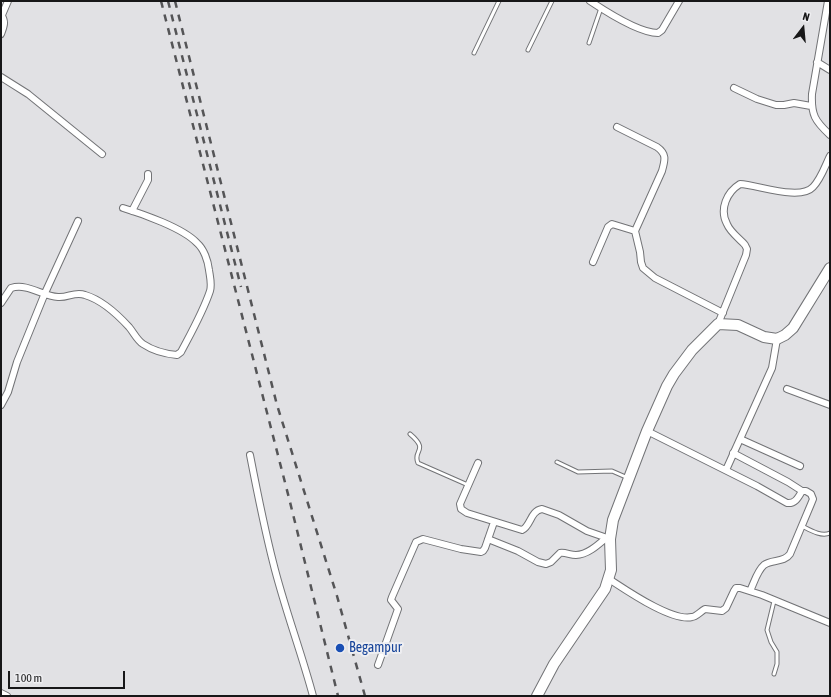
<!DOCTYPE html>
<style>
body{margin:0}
#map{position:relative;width:831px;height:697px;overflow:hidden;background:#e1e1e4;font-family:"Asap Condensed",sans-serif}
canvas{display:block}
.frame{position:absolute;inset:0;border:2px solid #171718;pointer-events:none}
.north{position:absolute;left:783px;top:8px;width:40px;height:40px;-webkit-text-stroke:3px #eeeef1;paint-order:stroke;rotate:16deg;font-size:11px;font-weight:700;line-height:16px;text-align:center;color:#171718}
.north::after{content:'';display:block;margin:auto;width:14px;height:18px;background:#171718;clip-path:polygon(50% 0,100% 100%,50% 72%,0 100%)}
.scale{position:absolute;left:8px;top:671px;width:117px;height:18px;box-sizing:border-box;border:2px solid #171718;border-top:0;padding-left:5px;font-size:12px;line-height:14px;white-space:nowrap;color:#171718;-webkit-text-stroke:3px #eeeef1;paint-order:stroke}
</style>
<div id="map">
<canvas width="831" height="697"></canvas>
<div class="frame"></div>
<div class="north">N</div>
<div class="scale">100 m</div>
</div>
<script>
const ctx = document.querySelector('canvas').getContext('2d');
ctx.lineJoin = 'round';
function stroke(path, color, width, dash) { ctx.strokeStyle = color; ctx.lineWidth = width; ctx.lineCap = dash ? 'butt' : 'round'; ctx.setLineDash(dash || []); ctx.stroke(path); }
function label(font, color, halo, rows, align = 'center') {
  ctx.font = font + ' "Asap Condensed",sans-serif'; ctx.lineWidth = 4; ctx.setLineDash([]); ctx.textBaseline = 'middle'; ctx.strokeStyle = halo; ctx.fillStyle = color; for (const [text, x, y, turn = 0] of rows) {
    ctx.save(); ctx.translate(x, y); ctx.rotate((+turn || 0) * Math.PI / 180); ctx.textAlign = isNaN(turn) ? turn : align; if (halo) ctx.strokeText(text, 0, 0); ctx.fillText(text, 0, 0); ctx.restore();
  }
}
const service = new Path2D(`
 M589 43 601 8
 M528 50 552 1
 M474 53 499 1
 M410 434C430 451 412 450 418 463L468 485
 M557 462 578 472 612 471 628 478
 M802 526C810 530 821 537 830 533
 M774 601 767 630 771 642 777 652V664L774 674`);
const minor = new Path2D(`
 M590 1C605 11 640 33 658 33L662 30 679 1
 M828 1 812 94C811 115 815 121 830 135
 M1 14C6 22 4 26 1 34
 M2 15 8 1
 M817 62 830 70
 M1 77 28 94 102 154
 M734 88 757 99 776 105H784L794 103 811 106
 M617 127 657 147C667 154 665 160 662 171L635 231 640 252 641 262 643 268 655 278 723 313
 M132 211 148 180V174
 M593 262 608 227 612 224 635 231
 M1 303 11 288C28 283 42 296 58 297 68 298 75 291 85 295 102 300 118 315 129 327 134 333 137 340 143 344 152 350 166 354 177 355L181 352C191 333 203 312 210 291 212 284 210 277 209 270 208 261 204 249 197 243 183 228 143 214 123 208
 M718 324 746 255 747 249 745 245C740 239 730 232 727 224 719 209 727 192 740 184 758 185 800 201 813 187 821 179 825 166 830 156
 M787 389 830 405
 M1 405 8 392 17 362 45 293 78 221
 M647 431 757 486 787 503C795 504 798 498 802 491H806L811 494 813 499 811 504 790 554C784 563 772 559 764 565 757 571 754 583 750 591
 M740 439 800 466
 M733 453 788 482 802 491
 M250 455C257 491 264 527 273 562 284 607 301 651 313 696
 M478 463 460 504 461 509 467 513 522 530C531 526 530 511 542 509L559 515 587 531 610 539
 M726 470 772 368 777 339
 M488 539 518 551 538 562 546 564 551 562 560 553C565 552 570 555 576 555 587 555 598 545 606 538
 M609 579C626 590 672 622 692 617 696 617 700 612 705 609L722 611 726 608 734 591 736 588H740L762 595 830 623
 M378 665 398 609 391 600 392 597 416 542 423 539 461 549 481 552 483 551 485 548 494 522
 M1 693 7 696`);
const primary = new Path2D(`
 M537 696 554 664 605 589 611 570 610 539 613 520 647 431 667 386 674 374 692 350 718 324 738 325 764 337 777 339 785 335 793 328 830 268`);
const rail = new Path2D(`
 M161 1 289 498 338 696
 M168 1 241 287
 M175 1 277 405 337 596 365 696`);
const markers = [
 [340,648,5,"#1a4fb4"]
];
const transitNames = [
 ["Begampur",349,648]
];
stroke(service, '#727376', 5);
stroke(minor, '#727376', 8);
stroke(primary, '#727376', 12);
stroke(service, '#fff', 3);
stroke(minor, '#fff', 6);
stroke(primary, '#fff', 10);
stroke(rail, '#555557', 2.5, [7, 7]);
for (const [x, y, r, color] of markers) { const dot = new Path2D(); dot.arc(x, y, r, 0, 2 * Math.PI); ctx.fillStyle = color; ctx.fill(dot); stroke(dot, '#eeeef1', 1.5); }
label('14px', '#164399', '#eeeef1', transitNames, 'left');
</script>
